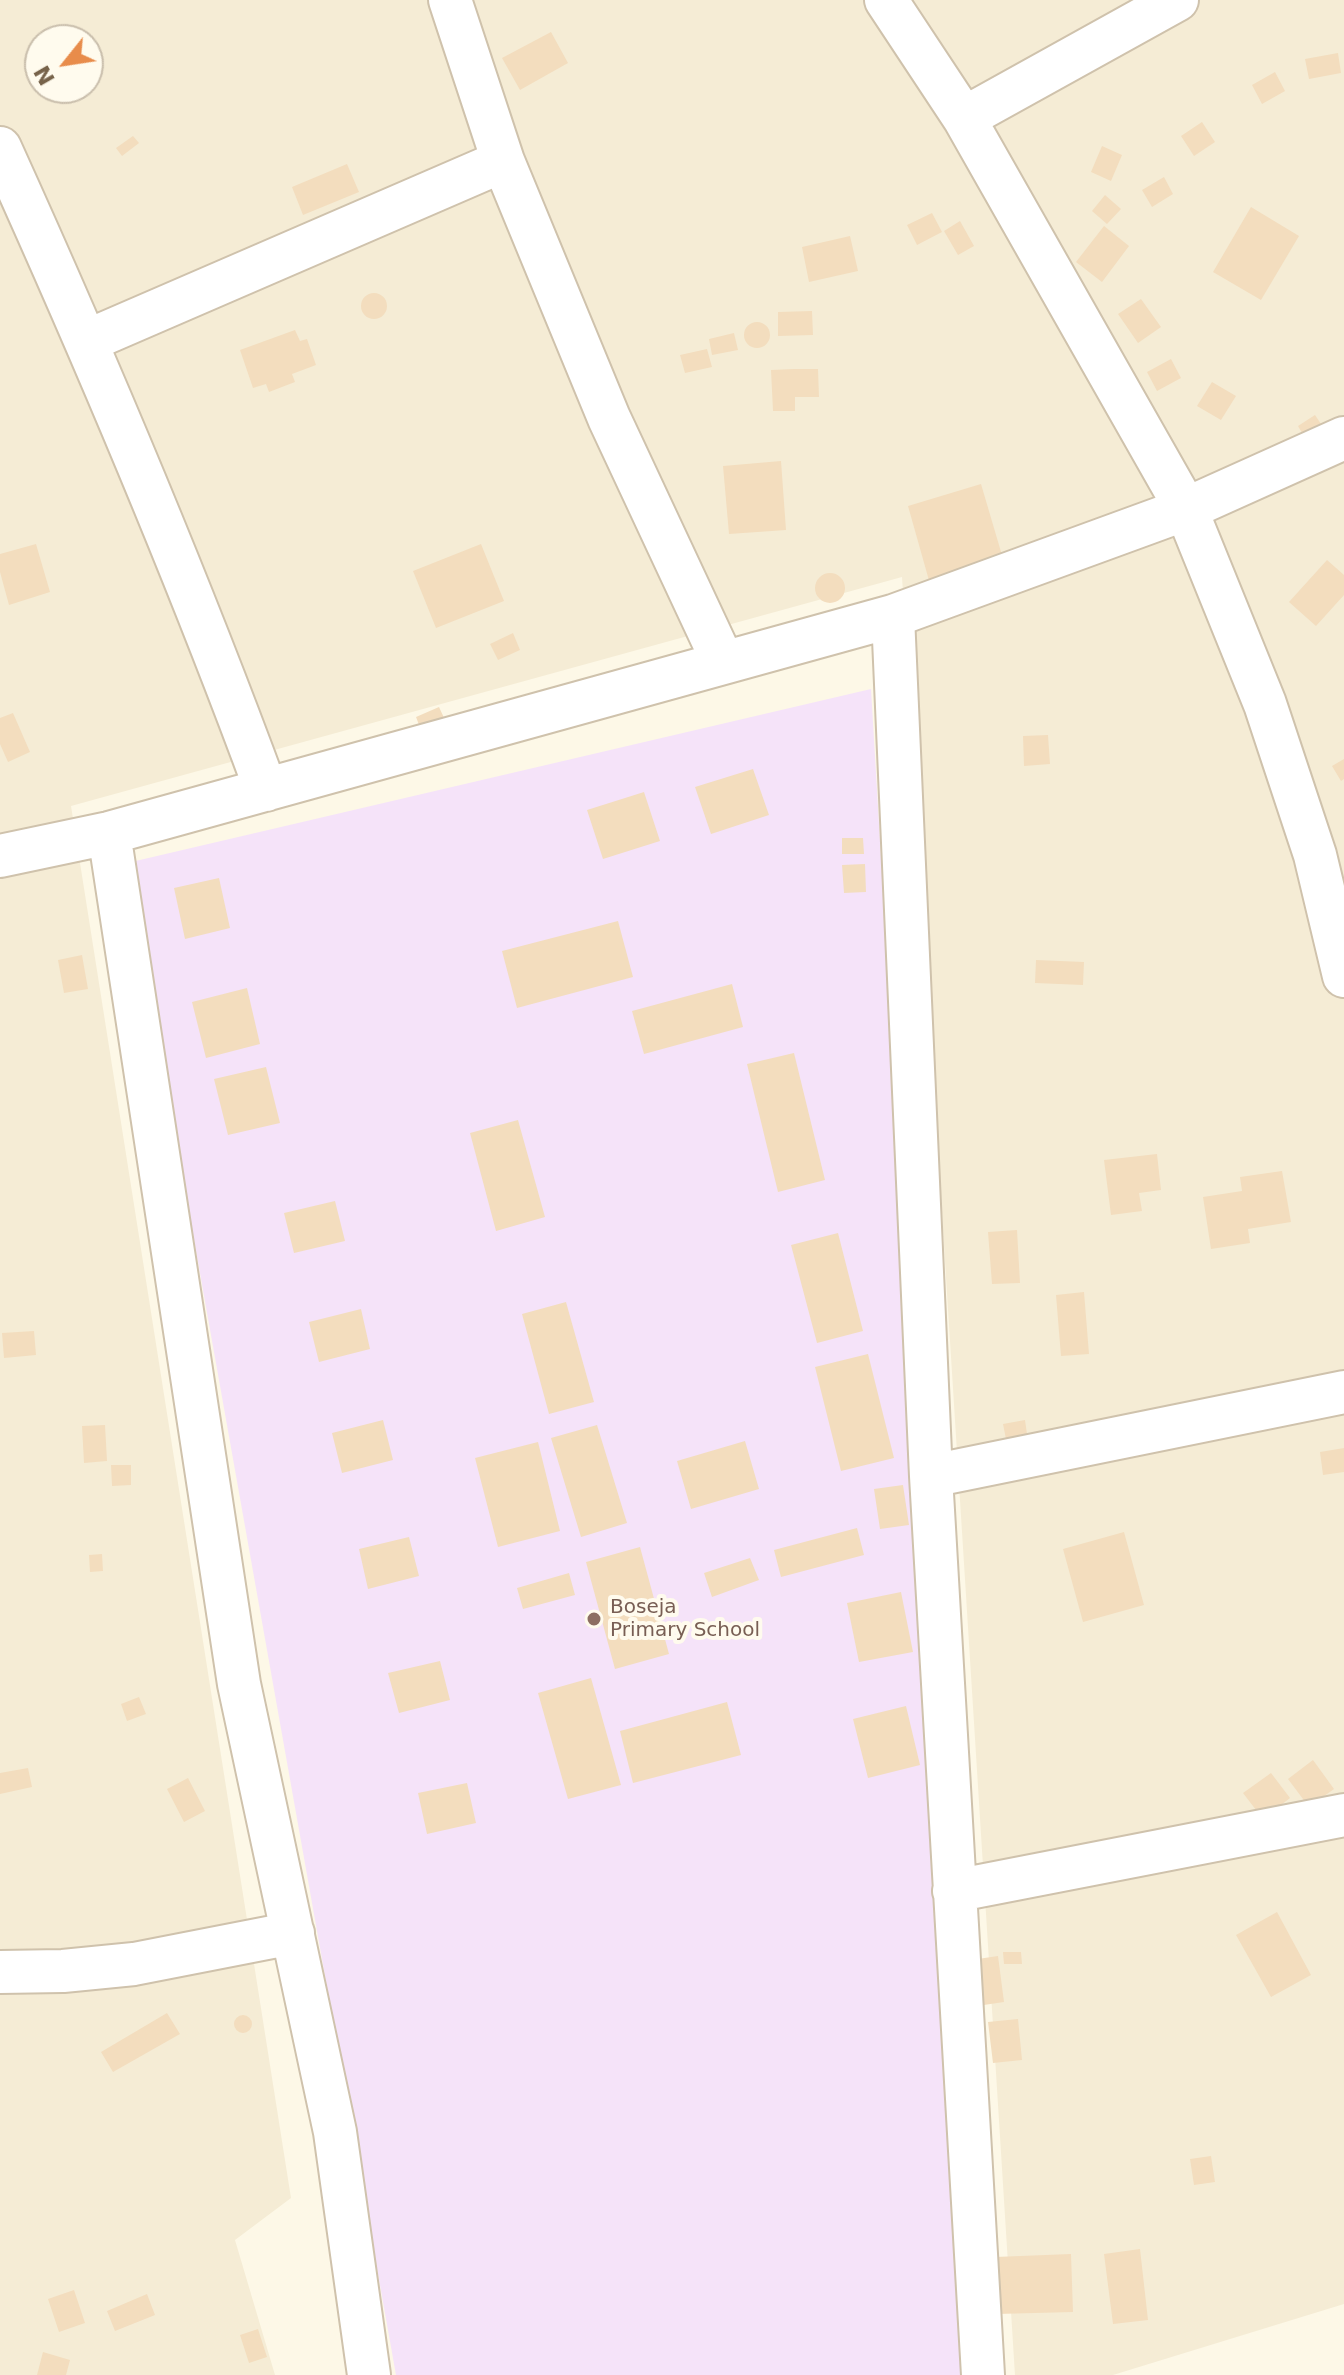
<!DOCTYPE html>
<style>
body{margin:0}
#map{position:relative;width:1344px;height:2375px;overflow:hidden;background:#fdf8e7;font-family:"DejaVu Sans",sans-serif}
canvas{display:block}
.north{position:absolute;left:24px;top:24px;width:80px;height:80px;box-sizing:border-box;background:#fffbee;border:2px solid #c9beac;border-radius:50%;rotate:240deg;font-size:22px;font-weight:700;line-height:32px;text-align:center;color:#77634a}
.north::after{content:'';display:block;margin:auto;width:28px;height:36px;background:#e88c4b;clip-path:polygon(50% 0,100% 100%,50% 72%,0 100%)}
</style>
<div id="map">
<canvas width="1344" height="2375"></canvas>
<div class="north">N</div>
</div>
<script>
const ctx = document.querySelector('canvas').getContext('2d');
ctx.lineJoin = 'round';
function fill(path, color) { ctx.fillStyle = color; ctx.fill(path, 'evenodd'); }
function stroke(path, color, width, dash) { ctx.strokeStyle = color; ctx.lineWidth = width; ctx.lineCap = dash ? 'butt' : 'round'; ctx.setLineDash(dash || []); ctx.stroke(path); }
function label(font, color, halo, rows, align = 'center') {
  ctx.font = font + ' "DejaVu Sans",sans-serif'; ctx.lineWidth = 8; ctx.setLineDash([]); ctx.textBaseline = 'middle'; ctx.strokeStyle = halo; ctx.fillStyle = color; for (const [text, x, y, turn = 0] of rows) {
    ctx.save(); ctx.translate(x, y); ctx.rotate((+turn || 0) * Math.PI / 180); ctx.textAlign = isNaN(turn) ? turn : align; if (halo) ctx.strokeText(text, 0, 0); ctx.fillText(text, 0, 0); ctx.restore();
  }
}
const residential = new Path2D(`
 M0 0H1344V2304L1113 2375H1015L902 577 71 806 291 2198 235 2240 275 2375H0ZM40 40H88V88H40Z`);
const education = new Path2D(`
 M871 689 971 2375H396L127 863Z`);
const building = new Path2D(`
 M551 32 568 63 520 90 502 58Z
 M1338 53 1341 73 1309 79 1305 59Z
 M1275 72 1285 91 1262 104 1252 85Z
 M1202 122 1215 142 1194 156 1181 136Z
 M133 136 139 143 122 156 116 148Z
 M1102 146 1122 155 1111 181 1091 172Z
 M347 164 359 192 303 215 292 187Z
 M1164 177 1173 194 1152 207 1142 190Z
 M1105 195 1121 209 1107 224 1092 211Z
 M1251 207 1299 236 1261 300 1213 272Z
 M932 213 942 232 917 245 907 225Z
 M960 221 974 246 958 255 944 231Z
 M1104 226 1129 246 1102 282 1076 262Z
 M850 236 858 271 809 282 802 247Z
 M361 306a13 13 0 1 1 26 0a13 13 0 1 1-26 0Z
 M1141 299 1161 327 1138 343 1118 314Z
 M812 311 813 335 778 336V312Z
 M744 335a13 13 0 1 1 26 0a13 13 0 1 1-26 0Z
 M295 330 300 341 307 339 316 365 292 374 295 382 269 392 266 384 253 388 240 350Z
 M734 333 738 350 712 355 709 339Z
 M707 349 712 367 685 373 680 355Z
 M1171 359 1181 378 1157 391 1147 372Z
 M794 369H818L819 397H795V411H773L771 370Z
 M1212 382 1236 396 1221 420 1197 406Z
 M1315 415 1323 427 1305 438 1298 426Z
 M781 461 786 530 729 534 723 466Z
 M981 484 1004 562 930 584 908 506Z
 M36 544 50 592 9 605 0 572V554Z
 M481 544 504 601 436 628 413 571Z
 M1327 560 1344 575V595L1316 626 1289 602Z
 M815 588a15 15 0 1 1 30 0a15 15 0 1 1-30 0Z
 M513 633 520 650 498 660 490 644Z
 M439 707 445 720 421 730 416 717Z
 M13 713 30 752 8 762 0 744V718Z
 M1048 735 1050 764 1024 766 1023 736Z
 M1344 759V779L1341 781 1332 766Z
 M753 769 769 815 711 834 695 787Z
 M644 792 660 841 603 859 587 810Z
 M842 838H863L864 854H842Z
 M865 864 866 892 844 893 842 865Z
 M219 878 230 928 185 939 174 888Z
 M618 921 633 977 517 1008 502 951Z
 M82 955 88 989 64 993 58 960Z
 M1036 960 1084 962 1083 985 1035 983Z
 M732 984 743 1027 644 1054 632 1011Z
 M247 988 260 1044 206 1058 192 1002Z
 M794 1053 825 1180 778 1192 747 1064Z
 M266 1067 280 1123 228 1135 214 1079Z
 M518 1120 545 1217 496 1231 470 1133Z
 M1157 1154 1161 1190 1139 1193 1142 1211 1111 1215 1104 1160Z
 M1282 1171 1291 1222 1248 1229 1250 1243 1211 1249 1203 1197 1242 1191 1240 1177Z
 M335 1201 345 1241 294 1253 284 1213Z
 M1017 1230 1020 1283 992 1284 988 1232Z
 M838 1233 863 1331 817 1343 791 1245Z
 M1084 1292 1089 1354 1061 1356 1056 1295Z
 M566 1302 594 1402 549 1414 522 1314Z
 M361 1309 370 1349 319 1362 309 1322Z
 M34 1331 36 1355 4 1358 2 1333Z
 M868 1354 894 1458 841 1471 815 1367Z
 M383 1420 393 1460 342 1473 332 1433Z
 M1025 1420 1028 1441 1007 1444 1003 1424Z
 M105 1425 107 1461 84 1463 82 1426Z
 M597 1425 627 1523 581 1537 551 1438Z
 M745 1441 759 1489 691 1509 677 1461Z
 M538 1442 560 1531 498 1547 475 1458Z
 M1344 1448V1472L1323 1475 1320 1452Z
 M111 1465H131V1485L112 1486Z
 M903 1485 909 1525 880 1529 874 1489Z
 M857 1528 864 1555 781 1577 774 1550Z
 M1124 1532 1144 1605 1083 1622 1063 1549Z
 M409 1537 419 1576 368 1589 359 1549Z
 M640 1547 669 1654 615 1669 586 1562Z
 M102 1554 103 1571 90 1572 89 1555Z
 M750 1558 759 1580 712 1597 704 1573Z
 M569 1573 575 1595 523 1609 517 1588Z
 M901 1592 913 1652 859 1662 847 1603Z
 M440 1661 450 1700 399 1713 388 1673Z
 M591 1678 621 1785 568 1799 538 1693Z
 M139 1697 146 1714 127 1721 121 1704Z
 M727 1702 741 1755 633 1783 620 1731Z
 M906 1706 920 1765 868 1778 853 1719Z
 M1313 1760 1334 1789 1309 1807 1288 1779Z
 M28 1768 32 1787 0 1794V1773Z
 M1271 1773 1290 1798 1263 1819 1243 1793Z
 M188 1778 205 1811 184 1822 167 1789Z
 M467 1783 476 1823 427 1834 418 1793Z
 M1277 1912 1311 1975 1271 1997 1236 1935Z
 M1003 1952H1021L1022 1964H1004Z
 M998 1956 1004 2002 977 2006 971 1960Z
 M167 2013 180 2034 113 2072 101 2052Z
 M234 2024a9 9 0 1 1 18 0a9 9 0 1 1-18 0Z
 M1018 2019 1022 2060 993 2063 988 2022Z
 M1211 2156 1215 2182 1194 2185 1190 2159Z
 M1140 2249 1148 2320 1113 2324 1104 2254Z
 M1071 2254 1073 2312 997 2314 995 2257Z
 M74 2290 85 2323 59 2332 48 2299Z
 M147 2294 155 2315 115 2331 107 2311Z
 M258 2329 267 2357 249 2363 240 2335Z
 M43 2352 70 2360 66 2375H37Z`);
const minor = new Path2D(`
 M450 0 503 161 609 418 723 662
 M886 0 964 118 1186 509 1265 704 1315 855 1344 976
 M964 118 1177 0
 M0 148C96 360 186 573 266 790
 M87 341 503 161
 M893 616 931 1476 983 2375
 M109 833 239 1684 335 2132 369 2375
 M0 856 109 833 893 616 1186 509 1344 438
 M931 1476 1344 1392
 M954 1891 1344 1815
 M0 1972 63 1971 134 1964 293 1933`);
const markers = [
 [594,1619,8,"#8d6e63"]
];
const educationNames = [
 ["Boseja",610,1608],
 ["Primary School",610,1631]
];
fill(residential, '#f5ecd5');
fill(education, '#f5e3f9');
fill(building, '#f3ddbe');
stroke(minor, '#cfc2ac', 46);
stroke(minor, '#fff', 42);
for (const [x, y, r, color] of markers) { const dot = new Path2D(); dot.arc(x, y, r, 0, 2 * Math.PI); ctx.fillStyle = color; ctx.fill(dot); stroke(dot, '#fffbee', 3); }
label('20px', '#785e54', '#fffbee', educationNames, 'left');
</script>
